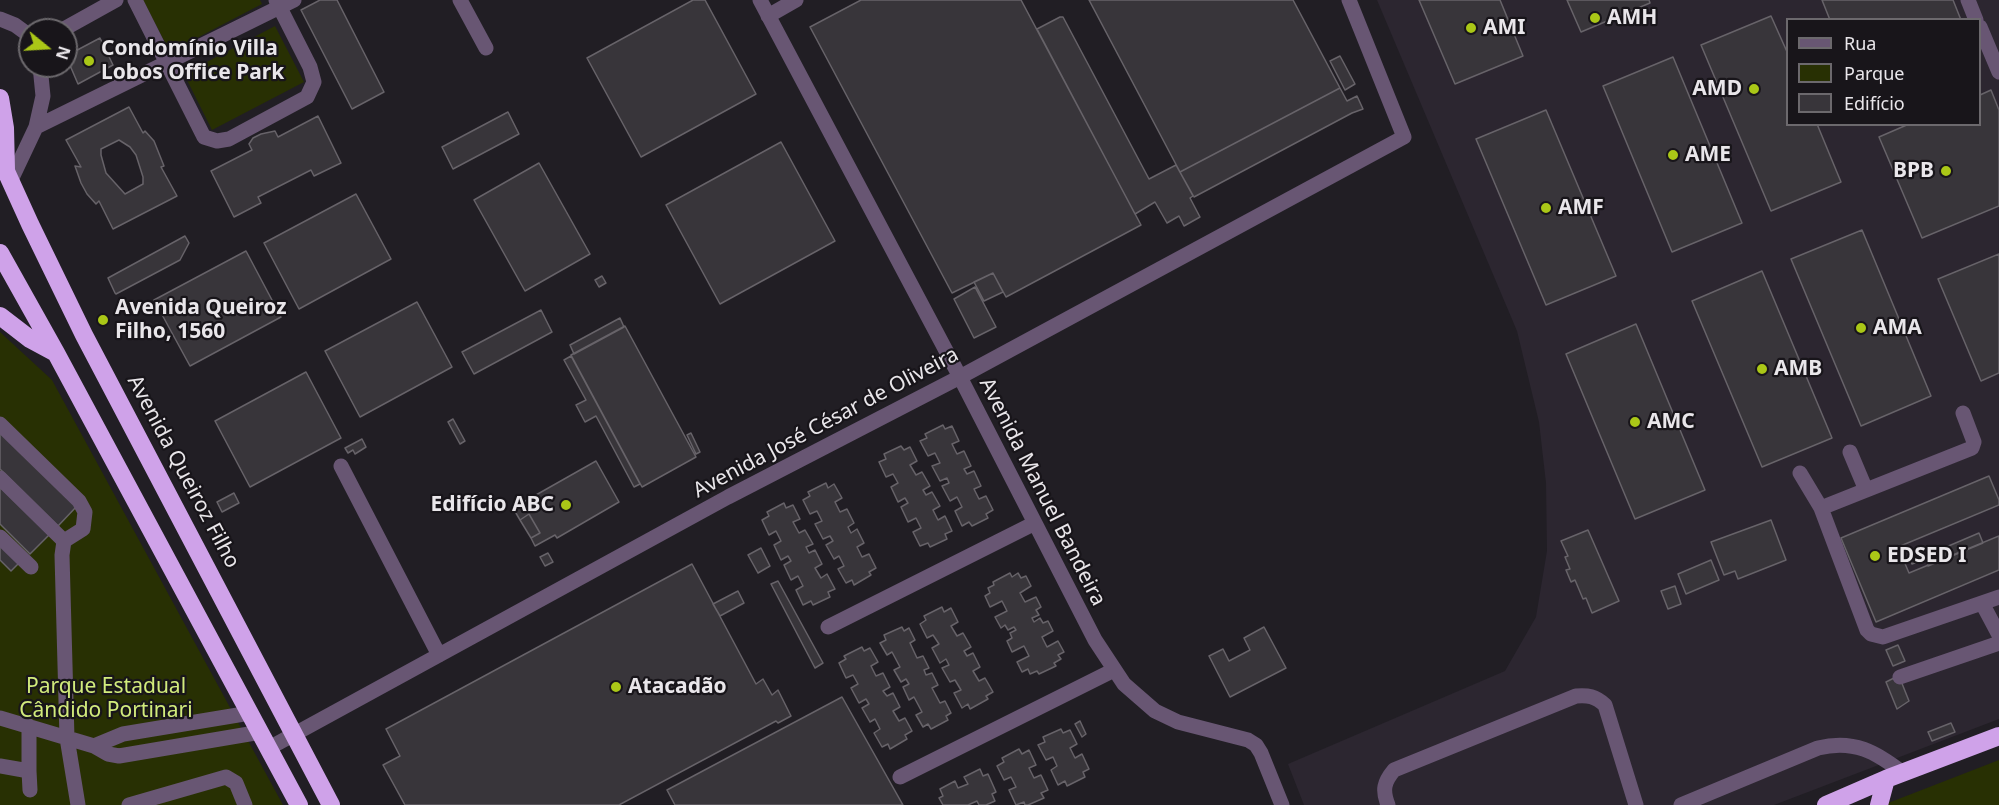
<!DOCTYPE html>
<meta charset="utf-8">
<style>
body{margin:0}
#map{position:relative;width:1999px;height:805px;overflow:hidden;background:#211e24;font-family:"Noto Sans",sans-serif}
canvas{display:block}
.legend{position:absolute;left:1786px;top:18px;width:195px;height:108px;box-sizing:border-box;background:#18151a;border:2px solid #6c696d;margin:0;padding:8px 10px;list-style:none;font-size:18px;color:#e9e6ea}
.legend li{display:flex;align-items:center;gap:12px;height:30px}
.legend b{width:30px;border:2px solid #6c696d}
.north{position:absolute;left:18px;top:18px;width:60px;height:60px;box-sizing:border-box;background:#18151a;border:2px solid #6c696d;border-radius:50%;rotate:108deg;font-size:16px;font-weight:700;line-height:24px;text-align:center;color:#e9e6ea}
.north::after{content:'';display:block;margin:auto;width:21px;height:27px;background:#aac717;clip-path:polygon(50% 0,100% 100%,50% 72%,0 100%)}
</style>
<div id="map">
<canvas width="1999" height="805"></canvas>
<ul class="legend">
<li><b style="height:8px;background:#685673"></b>Rua</li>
<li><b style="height:16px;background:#283003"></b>Parque</li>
<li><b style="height:16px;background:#38353a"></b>Edifício</li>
</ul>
<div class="north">N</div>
</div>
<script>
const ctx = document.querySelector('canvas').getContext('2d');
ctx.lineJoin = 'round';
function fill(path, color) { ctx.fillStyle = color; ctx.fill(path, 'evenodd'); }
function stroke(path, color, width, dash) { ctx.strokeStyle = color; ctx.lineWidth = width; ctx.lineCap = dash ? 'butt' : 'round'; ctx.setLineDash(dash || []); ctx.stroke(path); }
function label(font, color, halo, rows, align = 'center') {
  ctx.font = font + ' "Noto Sans",sans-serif'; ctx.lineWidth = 4.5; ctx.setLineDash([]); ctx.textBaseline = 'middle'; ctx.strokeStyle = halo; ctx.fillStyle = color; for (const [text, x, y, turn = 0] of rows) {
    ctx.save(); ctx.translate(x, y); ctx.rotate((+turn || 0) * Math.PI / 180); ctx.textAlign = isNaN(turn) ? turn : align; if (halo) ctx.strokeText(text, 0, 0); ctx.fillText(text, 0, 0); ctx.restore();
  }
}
const built = new Path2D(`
 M1377 0H1999V719L1774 805H1304L1288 764 1505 671 1536 617 1547 551 1546 483 1539 422 1517 331ZM1788 20H1980V124H1788Z`);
const green = new Path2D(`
 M143 0H260L262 4 170 52Z
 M275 26 304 82 212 130 184 74Z
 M0 332 52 380 283 805H0Z
 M1999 760V805H1883Z`);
const building = new Path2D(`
 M320 0H337L384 92 352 109 301 10Z
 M693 0H705L756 94 641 157 587 58Z
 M861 0H1021L1141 225 1006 297 993 273 952 293 810 27Z
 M1089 0H1293L1340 88 1180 172Z
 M1419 0H1500L1523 56 1455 84Z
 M1567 0H1649L1650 3 1581 32Z
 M1822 0H1953L1961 20H1830Z
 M1771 16 1788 54V124H1817L1841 182 1771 211 1701 45Z
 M1060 17H1063L1149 179 1176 165 1193 196 1190 198 1200 217 1184 226 1179 216 1167 223 1155 202 1135 214 1037 29Z
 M100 38 113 65 78 84 66 56Z
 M1340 56 1355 84 1345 90 1330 61Z
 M1673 57 1742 223 1672 252 1603 86Z
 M1340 88 1347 101 1357 96 1363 109 1352 113 1194 197 1180 172Z
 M1991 90 1999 110V206L1922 238 1879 137 1909 124H1980V95Z
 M129 107 143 133 145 131 154 141 164 166 161 167 177 196 113 229 99 201 96 204 87 194 81 183 75 166 81 167 66 140Z
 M1546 110 1616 276 1546 305 1476 139Z
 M508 112 519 134 453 169 442 147Z
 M318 116 341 163 314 176 311 170 258 197 261 203 234 217 211 171 252 150 249 144 253 138 261 134 275 131 278 137Z
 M119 140 130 147 136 155 143 177V184L125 194 106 173 101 155V149Z
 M781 142 835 241 720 304 666 205Z
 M539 163 590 254 525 291 474 200Z
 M356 194 391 259 299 309 264 243Z
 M1862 230 1931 396 1861 426 1791 259Z
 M185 236 189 243 180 260 116 294 115 293 108 278Z
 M246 251 281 317 190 366 154 300Z
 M1999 254V373L1981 381 1938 279Z
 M1762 271 1832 438 1762 467 1692 301Z
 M993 273 1003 292 984 301 974 282Z
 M602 276 606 283 599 287 595 280Z
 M975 287 996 327 974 338 954 299Z
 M417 302 452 367 360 417 325 351Z
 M541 310 552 332 474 374 462 352Z
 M620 318 624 327 574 354 570 345Z
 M1636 324 1705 490 1635 519 1566 354Z
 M625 326 696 457 642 487 571 355Z
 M571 356 640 484 634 487 596 416 585 422 576 405 586 400 564 360Z
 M306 372 341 438 250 487 215 421Z
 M453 419 465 441 460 444 448 422Z
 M943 425 945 429 952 426 959 441 952 444 957 454 964 451 971 466 964 469 967 474 974 471 981 486 974 489 979 499 986 496 993 510 986 514 988 518 972 526 969 522 962 526 955 511 962 507 957 497 950 501 942 486 949 483 947 478 940 481 932 466 940 463 935 453 928 456 920 441 927 438 925 434Z
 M0 430 77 506 58 526 0 469Z
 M691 433 700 452 696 454 687 435Z
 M362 439 366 447 355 454 353 450 348 453 345 448Z
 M901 446 904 450 910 447 917 461 910 465 916 475 922 472 930 486 923 490 926 495 932 492 940 506 933 510 938 520 945 516 952 531 945 534 947 539 930 547 928 543 920 546 913 532 921 528 916 518 908 522 901 507 908 503 905 498 898 502 891 487 898 483 893 474 886 477 879 462 886 459 884 454Z
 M596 461 619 502 557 538 555 535 535 546 531 538 540 533 529 514 520 520 513 508Z
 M1989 476 1999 500V505L1898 547 1909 573 1999 536V570L1876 622 1841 538Z
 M826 483 828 488 834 484 842 498 835 502 840 512 847 509 854 523 848 527 851 533 857 529 864 543 857 547 862 557 869 554 876 568 869 572 871 575 854 585 852 580 846 583 838 569 844 566 839 556 834 559 826 545 833 541 830 536 823 539 815 524 822 521 817 511 810 514 803 500 810 496 808 492Z
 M0 487 49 535 30 554 0 524Z
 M234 493 239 503 222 512 217 502Z
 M784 503 786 508 793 505 800 519 793 522 799 533 805 530 813 544 806 547 809 553 815 550 822 564 815 568 821 578 827 574 835 589 828 592 830 597 813 605 811 601 803 605 796 590 803 586 798 576 791 580 784 565 791 561 788 556 781 560 774 545 781 541 776 531 769 535 762 520 769 516 767 512Z
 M529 514 540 533 531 538 520 520Z
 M1771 520 1786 560 1738 579 1735 571 1724 575 1711 542Z
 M1588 530 1619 601 1592 613 1586 598 1583 599 1575 580 1571 582 1566 570 1570 569 1565 557 1568 556 1561 541Z
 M1979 533 1983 543 1928 566 1926 559 1912 564 1908 553 1922 547 1925 556Z
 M0 542 20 562 11 571 0 560Z
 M761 548 770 566 758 573 748 555Z
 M548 553 553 562 545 566 540 557Z
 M1711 560 1719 580 1686 594 1678 574Z
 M692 564 756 684 763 679 772 695 778 690 791 716 778 723 776 721 619 805H405L383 765 400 756 386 729Z
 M1010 573 1012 577 1018 573 1021 578 1026 576 1031 586 1020 593 1025 602 1036 597 1041 607 1036 610 1039 615 1032 618 1034 622 1040 618 1043 623 1048 621 1053 631 1042 637 1047 647 1058 641 1064 652 1058 655 1061 659 1054 663 1056 666 1039 674 1037 671 1030 674 1028 669 1022 672 1017 662 1029 656 1024 646 1012 652 1007 641 1012 638 1010 633 1016 630 1014 627 1008 630 1005 625 1001 628 995 617 1007 611 1002 601 990 607 985 596 990 593 988 588 994 585 993 582Z
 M778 581 823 663 815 668 771 584Z
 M1675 586 1681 604 1668 609 1661 591Z
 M738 591 744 603 720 616 713 604Z
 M942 607 944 612 951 608 958 622 951 626 957 636 963 633 971 647 964 651 967 656 973 653 980 667 973 671 979 681 985 678 993 692 986 696 988 699 970 709 968 704 962 708 954 693 961 690 955 680 950 682 942 668 949 665 946 659 940 663 932 648 939 644 933 635 927 638 920 624 926 620 924 616Z
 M902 627 904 631 909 628 915 640 910 643 917 658 923 656 929 668 924 670 926 675 932 673 938 685 932 688 940 703 945 701 951 713 946 716 948 720 931 729 928 724 923 727 916 715 922 712 914 697 909 700 903 687 909 684 906 679 901 682 894 670 900 667 892 652 887 655 880 643 886 640 884 635Z
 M1264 627 1286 668 1230 697 1209 656 1223 649 1229 661 1250 650 1244 638Z
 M1898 645 1905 661 1893 666 1886 650Z
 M862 647 864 651 870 648 878 662 871 666 876 676 883 673 890 687 883 691 887 696 893 693 900 707 893 711 899 721 905 718 912 731 905 735 907 739 890 749 888 744 882 747 874 733 880 729 875 719 870 722 862 708 869 704 866 699 859 703 851 688 858 684 853 675 846 678 839 663 846 659 844 656Z
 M1896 677 1901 681 1909 701 1897 709 1886 682Z
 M842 697 903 805H675L667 790Z
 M1080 721 1086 734 1082 737 1075 724Z
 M1951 723 1955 732 1932 741 1928 732Z
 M1061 729 1063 733 1070 730 1077 744 1070 748 1075 758 1082 754 1089 769 1083 772 1085 777 1067 786 1065 781 1058 785 1051 770 1057 766 1053 757 1046 760 1038 745 1045 742 1043 737Z
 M1019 749 1022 754 1029 750 1036 765 1029 768 1034 778 1041 775 1048 790 1041 793 1044 798 1028 805H1025L1024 802 1016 805 1009 790 1016 787 1011 777 1004 780 997 766 1004 762 1002 758Z
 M980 769 983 776 988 774 996 792 992 794 995 801 986 805H979L977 801 968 805H943L939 798 943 796 940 789 955 781 958 788 968 784 964 777Z`);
const minor = new Path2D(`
 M135 0 204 137 217 141 229 139 307 97 314 82 310 67 276 0
 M460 0 486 48
 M760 0 960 377 1095 640 1124 684 1155 711 1178 722 1248 740 1256 745 1261 753 1282 805
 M1968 0 1976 20
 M768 16 796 0
 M0 19 15 25 30 36
 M1980 27 1999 72
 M62 30 116 0
 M36 127 294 0
 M10 182 36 127 43 96 40 66
 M0 424 79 501 85 512 83 529 64 541 62 555 67 738 78 805
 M1850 452 1866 490
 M341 466 439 655
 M1800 473 1821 508 1867 630 1871 634 1883 637 1999 597
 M0 478 64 541
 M1821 508 1972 448 1974 442 1963 413
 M0 537 31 567
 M1982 603 1999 635
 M828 627 1035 523
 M1900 677 1999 643
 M0 718 94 746 108 754 119 756 261 732
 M94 746 123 734 250 713
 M269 748 728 497 960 377 1404 137 1349 0
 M0 766 29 771V726
 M29 771 30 790
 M900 777 1114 670
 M129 805 226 777 236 783 245 805
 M1388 805C1382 790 1384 782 1394 770L1576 696C1588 695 1595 696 1605 705L1636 805
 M1681 805 1818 748C1854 739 1876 752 1903 773`);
const highway = new Path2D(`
 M0 98 5 128 6 170
 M0 158 30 224 84 335 331 805
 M0 253 56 353 299 805
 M0 316 30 339 56 353
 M1826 805 1886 779 1999 736
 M1879 805 1886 779`);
const markers = [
 [1595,18,6,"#aac717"],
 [1471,28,6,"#aac717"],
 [89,61,6,"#aac717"],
 [1754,89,6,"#aac717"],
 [1673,155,6,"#aac717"],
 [1946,171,6,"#aac717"],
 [1546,208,6,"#aac717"],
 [103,320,6,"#aac717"],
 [1861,328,6,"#aac717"],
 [1762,369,6,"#aac717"],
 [1635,422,6,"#aac717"],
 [566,505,6,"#aac717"],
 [1875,556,6,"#aac717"],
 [616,687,6,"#aac717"]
];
const poiNames = [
 ["AMH",1607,18],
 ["AMI",1483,28],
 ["Condomínio Villa",101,49],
 ["Lobos Office Park",101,73],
 ["AMD",1742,89,"right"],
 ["AME",1685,155],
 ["BPB",1934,171,"right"],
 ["AMF",1558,208],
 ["Avenida Queiroz",115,308],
 ["Filho, 1560",115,332],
 ["AMA",1873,328],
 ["AMB",1774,369],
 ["AMC",1647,422],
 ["Edifício ABC",554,505,"right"],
 ["EDSED I",1887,556],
 ["Atacadão",628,687]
];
const streetNames = [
 ["Avenida José César de Oliveira",826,423,-28],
 ["Avenida Queiroz Filho",183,472,62],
 ["Avenida Manuel Bandeira",1042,492,63]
];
const parkNames = [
 ["Parque Estadual",106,687],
 ["Cândido Portinari",106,711]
];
fill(built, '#2c2630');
fill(green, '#283003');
fill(building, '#38353a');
stroke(building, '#676369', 1.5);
stroke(minor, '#685673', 15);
stroke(highway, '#cfa2e9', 18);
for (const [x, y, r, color] of markers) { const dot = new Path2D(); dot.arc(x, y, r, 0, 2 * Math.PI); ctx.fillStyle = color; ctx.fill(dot); stroke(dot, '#18151a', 2); }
label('bold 21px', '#e9e6ea', '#18151a', poiNames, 'left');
label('21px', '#e9e6ea', '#18151a', streetNames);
label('21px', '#d2eb7c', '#18151a', parkNames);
</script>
